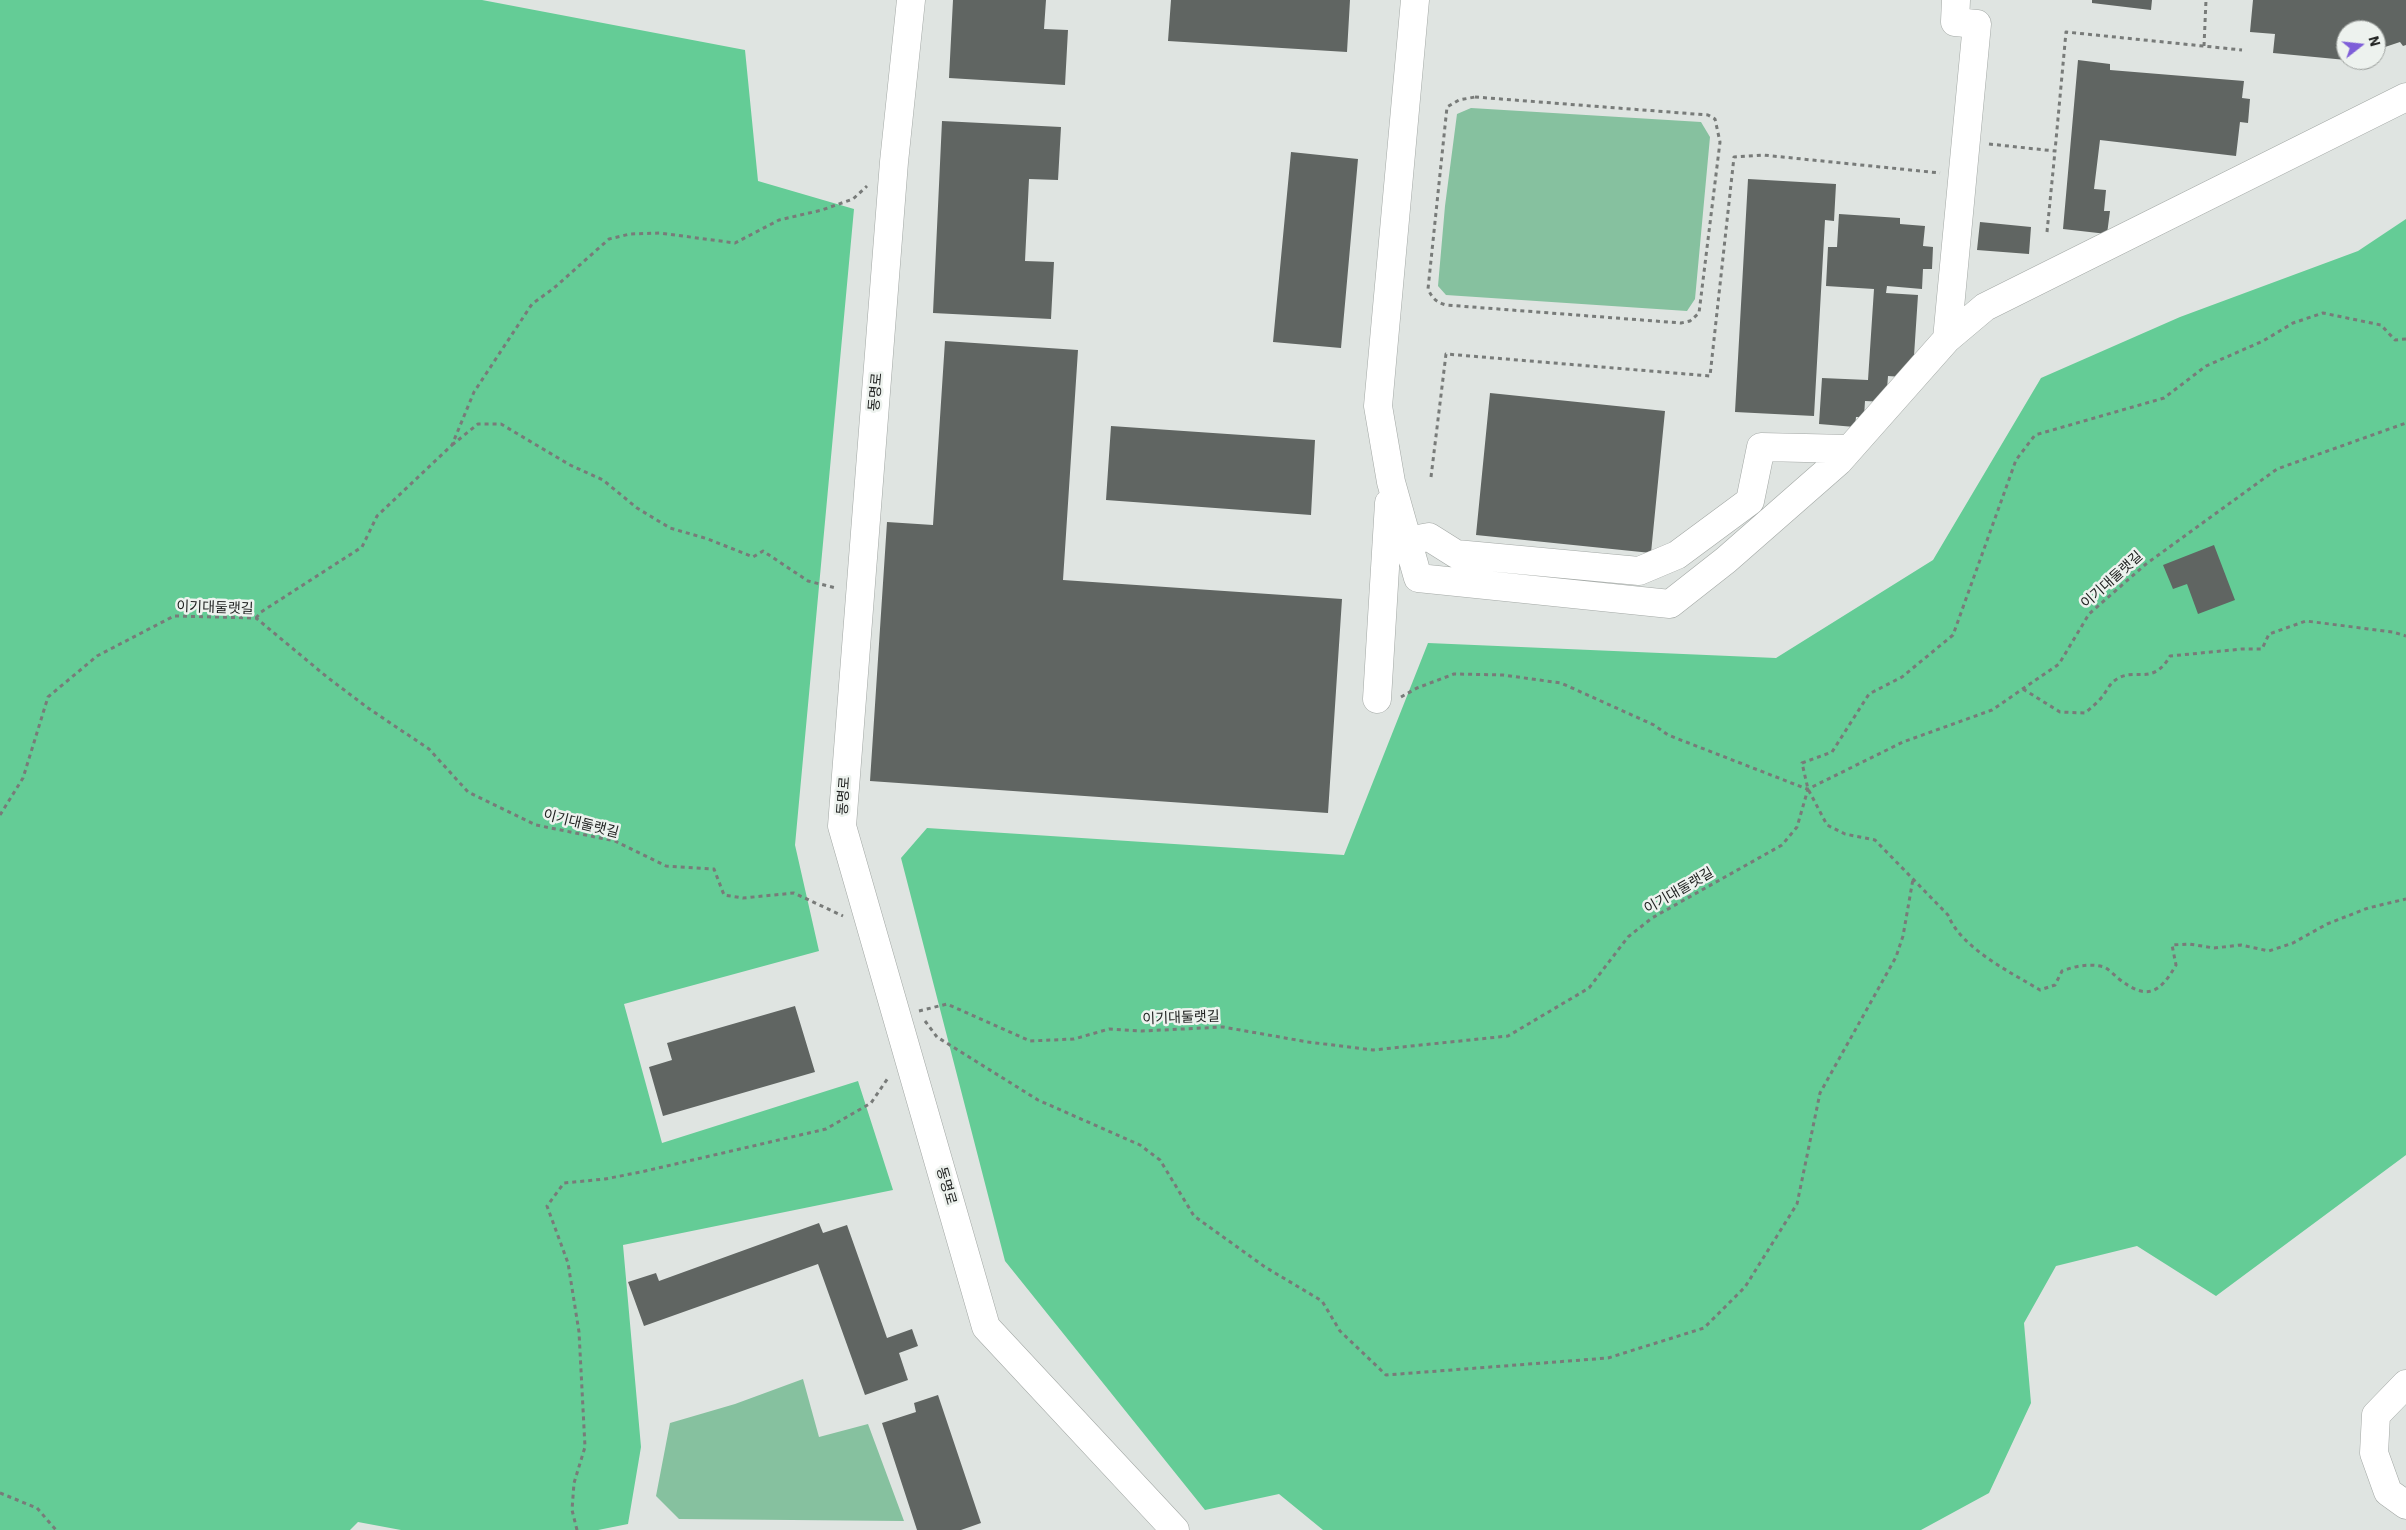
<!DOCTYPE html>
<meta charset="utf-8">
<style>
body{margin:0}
#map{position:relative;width:2406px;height:1530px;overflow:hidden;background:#dfe4e1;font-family:"IBM Plex Sans",sans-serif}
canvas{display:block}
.north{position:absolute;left:2336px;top:20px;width:50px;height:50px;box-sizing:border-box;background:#edf2ee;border:1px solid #9b9f9c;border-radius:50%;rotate:74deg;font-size:14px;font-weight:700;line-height:20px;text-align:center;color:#212322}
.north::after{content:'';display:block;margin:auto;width:18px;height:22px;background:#7e5ed8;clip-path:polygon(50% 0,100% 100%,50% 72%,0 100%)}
</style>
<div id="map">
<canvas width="2406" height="1530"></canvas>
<div class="north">N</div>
</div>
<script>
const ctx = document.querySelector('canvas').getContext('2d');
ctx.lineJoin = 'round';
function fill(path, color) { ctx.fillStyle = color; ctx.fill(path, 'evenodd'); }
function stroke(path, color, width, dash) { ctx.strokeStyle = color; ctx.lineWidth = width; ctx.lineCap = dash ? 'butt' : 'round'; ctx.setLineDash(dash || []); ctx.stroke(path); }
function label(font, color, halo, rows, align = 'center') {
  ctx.font = font + ' "IBM Plex Sans","Noto Sans KR",sans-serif'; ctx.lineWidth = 5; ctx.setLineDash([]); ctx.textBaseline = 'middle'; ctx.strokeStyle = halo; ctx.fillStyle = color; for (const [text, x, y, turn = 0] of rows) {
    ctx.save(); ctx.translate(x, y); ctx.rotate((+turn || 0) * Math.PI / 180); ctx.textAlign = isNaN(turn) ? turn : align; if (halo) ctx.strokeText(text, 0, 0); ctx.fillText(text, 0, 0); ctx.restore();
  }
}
const green = new Path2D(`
 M1471 108 1701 122 1710 137 1695 299 1687 311 1446 295 1438 286 1445 206 1457 114Z
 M803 1379 819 1437 868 1424 904 1521 679 1519 656 1496 670 1423 735 1404Z`);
const forest = new Path2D(`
 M0 0H482L745 50 758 181 854 209 795 845 819 951 624 1004 662 1143 858 1081 893 1190 623 1245 641 1447 628 1524 598 1530H401L358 1522 350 1530H0Z
 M2406 219V1155L2216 1296 2137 1246 2056 1266 2024 1323 2031 1403 1989 1493 1921 1530H1323L1279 1494 1205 1510 1005 1261 901 858 927 828 1344 855 1428 643 1776 658 1933 560 2041 378 2180 317 2358 251Z`);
const building = new Path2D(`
 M953 0H1046L1044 29 1068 30 1065 85 949 78Z
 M1171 0H1350L1347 52 1168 41Z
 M2092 0H2152L2151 10 2092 3Z
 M2253 0H2406V45L2403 46 2400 42 2376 50V30H2346V60L2273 53 2275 34 2250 32Z
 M2078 60 2110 64V70L2244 81 2242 98 2250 99 2248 123 2240 122 2236 156 2100 140 2094 189 2106 190 2104 211H2110L2107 234 2063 229Z
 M942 121 1061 127 1058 180 1029 179 1025 261 1054 262 1051 319 933 313Z
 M1291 152 1358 159 1341 348 1273 342Z
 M1748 179 1836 184 1834 221 1825 220 1814 416 1735 412Z
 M1839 214 1900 218V224L1925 226 1923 246 1933 247 1932 269H1923L1922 289 1887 286 1886 293 1918 295 1913 371 1902 377 1888 376 1886 402 1865 401 1864 417H1856L1855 427 1819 424 1822 378 1868 380 1874 289 1826 286 1828 247H1837Z
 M1980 222 2031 227 2029 254 1977 250Z
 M945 341 1078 350 1063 580 1342 599 1328 813 870 781 887 522 933 525Z
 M1490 393 1665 411 1651 553 1476 535Z
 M1111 426 1315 440 1311 515 1106 500Z
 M2214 545 2235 600 2198 614 2187 584 2173 589 2163 565Z
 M795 1006 815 1072 663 1116 649 1067 672 1060 667 1043Z
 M819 1223 823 1233 847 1225 887 1338 912 1329 918 1346 899 1353 908 1380 865 1395 818 1264 644 1326 628 1282 656 1273 659 1281Z
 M938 1395 981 1523 961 1530H917L882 1423 916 1412 914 1403Z`);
const path = new Path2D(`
 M2204 46 2206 0
 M1475 97 1708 115 1715 119 1720 142 1699 313 1690 321 1681 323 1446 305C1436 302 1432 298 1428 289L1447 107 1459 100Z
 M1989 144 2055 151 2066 32 2242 50
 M2047 232 2055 151
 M2406 339 2395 340 2381 325 2323 313 2293 323 2263 341 2206 366 2164 398 2035 435 2016 460 1953 635 1902 677 1869 694 1832 752 1802 763 1808 789 1827 825 1845 834 1875 840 1948 915C1961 948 2010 972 2040 990L2055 985 2062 971C2076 966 2089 963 2104 967 2109 969 2114 975 2119 979 2147 1001 2160 993 2176 965L2172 945 2189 944 2214 948 2241 945 2269 951 2293 943 2327 924 2368 908 2406 899
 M452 445 478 424H501L570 465 603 480 637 508 670 528 708 539 753 557 763 551 808 581 836 588
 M1431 477 1446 354 1710 376 1734 157 1763 155 1940 173
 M256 618 261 612 362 547 377 516 452 445 474 392 532 304 554 288 609 239 630 234 660 233 735 243 779 220 822 210 853 199 867 186
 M2023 689 2060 712 2085 713C2091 708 2097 703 2102 697 2106 692 2109 685 2114 681 2134 665 2152 688 2170 656L2242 649H2262L2269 634 2306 621 2393 632 2406 636
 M1401 697 1417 688 1454 674 1503 675 1561 683 1654 725 1668 735 1807 789
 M0 815 23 778 48 697 97 656 174 616 256 618 327 677 368 708 429 749 468 792 536 825 615 841 666 866 714 869 724 895 743 898 794 893 843 916
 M919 1011 947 1004 1030 1041 1074 1039 1109 1029 1142 1031 1223 1027 1308 1042 1373 1050 1508 1036 1589 988 1628 937 1652 918 1782 845 1797 827 1808 789 1903 742 1992 710 2059 664 2089 614 2146 564 2277 469 2406 423
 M925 1021 937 1037 1038 1100 1140 1145 1160 1160 1194 1216 1265 1267 1322 1301 1340 1331 1386 1375 1608 1358 1704 1328 1745 1287 1797 1204 1820 1093 1896 957 1903 936 1913 879
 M0 1493 37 1508 56 1530
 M577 1530 572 1510 574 1483 585 1447 579 1332 568 1263 547 1206 564 1183 605 1179 641 1172 826 1129 871 1103 888 1078`);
const minor = new Path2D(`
 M911 0 894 162 842 826 986 1327 1175 1530
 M1415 0 1378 406 1391 482 1418 578 1670 604 1726 560 1839 461 1947 339 1985 307 2406 97
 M1947 339 1977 24 1955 22 1956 0
 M1407 541 1429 537 1456 554 1639 571 1677 555 1750 501 1761 447 1849 449
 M1377 699 1389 503
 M2406 1384 2376 1415 2374 1453 2388 1492 2406 1505`);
const streetNames = [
 ["동명로",876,392,-85],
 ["이기대둘랫길",2112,580,-42],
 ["이기대둘랫길",215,608,2],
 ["동명로",844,796,-86],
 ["이기대둘랫길",581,824,14],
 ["이기대둘랫길",1679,891,-30],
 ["이기대둘랫길",1181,1018,-2],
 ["동명로",946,1186,74]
];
fill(green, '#86c19f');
fill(forest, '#64cc96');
fill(building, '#606562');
stroke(minor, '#a3a8a5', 29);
stroke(path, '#787b79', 3, [4, 4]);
stroke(minor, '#fff', 28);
label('14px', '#212322', '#edf2ee', streetNames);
</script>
